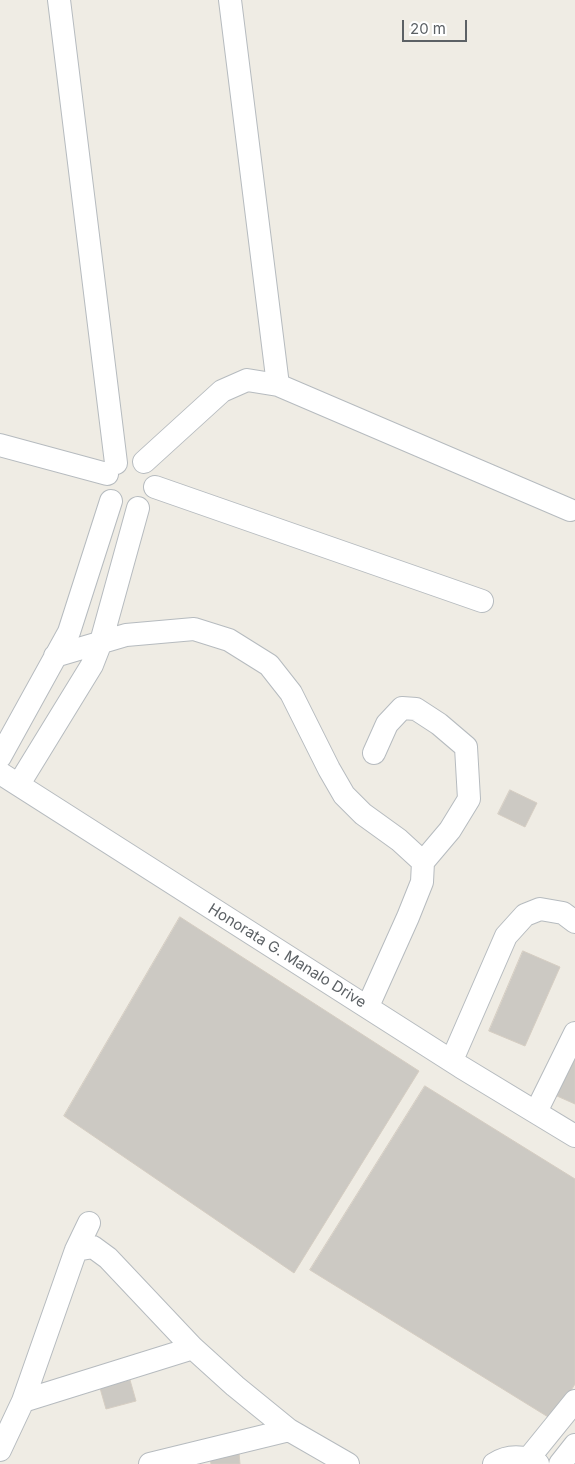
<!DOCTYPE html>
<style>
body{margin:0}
#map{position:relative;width:575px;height:1464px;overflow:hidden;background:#efece4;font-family:Inter,sans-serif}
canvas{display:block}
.scale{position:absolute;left:402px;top:20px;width:65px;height:22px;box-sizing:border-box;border:2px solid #5c6165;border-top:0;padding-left:6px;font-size:15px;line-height:18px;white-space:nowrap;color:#5c6165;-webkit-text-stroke:4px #fff;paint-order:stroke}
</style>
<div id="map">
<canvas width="575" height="1464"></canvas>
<div class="scale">20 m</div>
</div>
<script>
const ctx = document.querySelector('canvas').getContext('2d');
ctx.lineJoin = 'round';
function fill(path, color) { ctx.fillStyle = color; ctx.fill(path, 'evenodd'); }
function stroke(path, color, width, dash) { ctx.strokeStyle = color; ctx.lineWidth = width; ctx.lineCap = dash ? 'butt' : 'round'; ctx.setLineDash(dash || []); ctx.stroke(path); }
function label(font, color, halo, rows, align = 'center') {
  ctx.font = font + ' Inter,sans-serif'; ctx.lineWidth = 4; ctx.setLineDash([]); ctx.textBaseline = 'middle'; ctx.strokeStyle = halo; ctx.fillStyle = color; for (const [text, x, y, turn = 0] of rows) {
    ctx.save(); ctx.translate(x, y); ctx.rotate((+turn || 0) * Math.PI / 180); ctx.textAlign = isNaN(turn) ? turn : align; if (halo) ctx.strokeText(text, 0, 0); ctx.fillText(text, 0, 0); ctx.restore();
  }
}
const building = new Path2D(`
 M510 790 537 803 525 827 498 814Z
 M180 917 419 1071 294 1273 64 1116Z
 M523 951 560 967 525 1046 489 1031Z
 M575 1052V1104L557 1096Z
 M425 1086 575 1179V1384L553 1420 310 1270Z
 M130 1380 136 1401 106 1409 100 1388Z
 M239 1453 240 1464H211L210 1457Z`);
const minor = new Path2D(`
 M59 0 116 463
 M230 0 278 385
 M0 445 107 474
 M144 462 222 391 247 380 278 385 570 510
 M155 487 482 601
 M55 656 126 635 194 629 229 640 269 665 291 693 329 769 344 795 363 814 399 840 423 862 422 882 408 917 368 1006
 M374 753 387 724 402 708 416 709 439 724 466 747 469 799 450 830 423 862
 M0 757 69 632 111 501
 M0 773 461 1067 575 1136
 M19 784 92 665 101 642 138 508
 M452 1060 506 936 525 915 540 909 563 913 575 922
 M536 1112 575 1033
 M76 1250 93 1247 108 1258 193 1348 235 1386 289 1430 348 1464
 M23 1401 193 1348
 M0 1450 23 1401 76 1250 89 1223
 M528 1459 575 1401
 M150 1464 289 1430
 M494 1464C508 1455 524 1455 538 1464
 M560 1464 575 1445`);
const streetNames = [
 ["Honorata G. Manalo Drive",287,956,32]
];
fill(building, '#ccc9c3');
stroke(building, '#d5cdc2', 1);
stroke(minor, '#b6bbbf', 24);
stroke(minor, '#fff', 22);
label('15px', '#5c6165', '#fff', streetNames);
</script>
